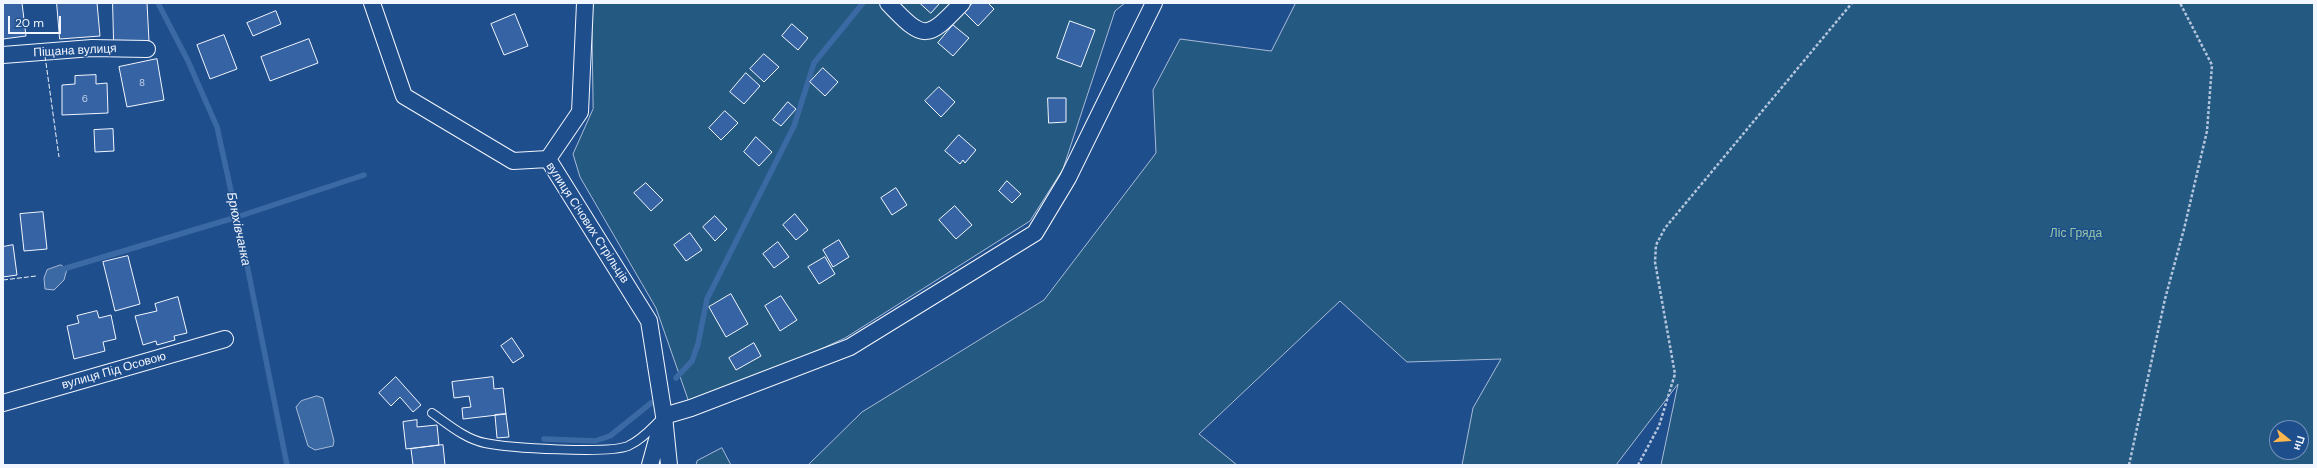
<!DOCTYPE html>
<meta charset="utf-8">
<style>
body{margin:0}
#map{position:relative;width:2317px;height:468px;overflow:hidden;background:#1f4e8c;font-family:"DM Sans",sans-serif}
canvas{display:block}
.frame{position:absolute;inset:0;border:4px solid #f2f6ff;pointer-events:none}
.north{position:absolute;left:2269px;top:420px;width:40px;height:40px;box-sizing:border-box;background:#1f4e8c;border:1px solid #7391ba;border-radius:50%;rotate:107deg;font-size:11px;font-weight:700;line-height:16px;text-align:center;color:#f2f6ff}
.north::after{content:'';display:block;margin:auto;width:14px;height:18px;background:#ffb74d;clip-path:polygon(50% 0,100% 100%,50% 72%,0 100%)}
.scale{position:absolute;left:8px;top:16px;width:53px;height:18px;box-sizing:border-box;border:2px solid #f2f6ff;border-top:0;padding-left:5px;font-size:12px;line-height:14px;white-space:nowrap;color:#f2f6ff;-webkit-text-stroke:3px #1f4e8c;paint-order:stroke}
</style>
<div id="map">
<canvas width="2317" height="468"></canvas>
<div class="frame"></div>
<div class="north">Пн</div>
<div class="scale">20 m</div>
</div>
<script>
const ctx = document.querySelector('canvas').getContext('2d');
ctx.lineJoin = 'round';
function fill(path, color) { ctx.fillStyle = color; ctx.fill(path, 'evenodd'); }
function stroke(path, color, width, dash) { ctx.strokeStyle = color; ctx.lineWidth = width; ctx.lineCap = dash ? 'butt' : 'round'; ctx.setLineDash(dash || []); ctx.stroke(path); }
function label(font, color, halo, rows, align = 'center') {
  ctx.font = font + ' "DM Sans",sans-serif'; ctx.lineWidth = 3; ctx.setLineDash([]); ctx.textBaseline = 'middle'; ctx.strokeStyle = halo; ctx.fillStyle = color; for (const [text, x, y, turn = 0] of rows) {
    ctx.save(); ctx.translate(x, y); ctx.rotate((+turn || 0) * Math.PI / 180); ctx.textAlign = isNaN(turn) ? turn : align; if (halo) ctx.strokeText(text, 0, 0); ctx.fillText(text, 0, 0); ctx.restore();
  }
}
const green = new Path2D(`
 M592 3H1125L1115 11 1063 169 1030 221 845 338 691 408 656 308 580 177 573 154 593 109Z
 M1296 3H2314V465H1661L1678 384 1616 465H1462L1473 408 1501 359 1407 362 1340 301 1199 434 1237 465H808L862 412 1044 300 1156 153 1153 90 1180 39 1271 51ZM2277 428H2301V452H2277Z
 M722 448 731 465H696L697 461Z`);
const water = new Path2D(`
 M61 265 67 269 64 280 54 290 45 289 44 278 47 270Z
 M317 396 323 398 334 441 333 446 315 450 308 446 296 407 301 401Z`);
const stream = new Path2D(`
 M158 3 188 61 217 127 245 255 287 465
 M60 270 237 217 364 175
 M676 378 692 361 698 344 707 299 794 126 814 63 863 3
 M544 439 595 441 610 436 651 403`);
const building = new Path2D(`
 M3 3H22L26 36 3 39Z
 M57 3H97L100 36 60 39Z
 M113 3H147L149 41 114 43Z
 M920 3H940L931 13Z
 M973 3H988L994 9 978 26 964 12Z
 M276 11 281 24 253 36 247 23Z
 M515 14 528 46 504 55 491 24Z
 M1070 21 1095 30 1081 67 1057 58Z
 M792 24 808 38 798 50 782 36Z
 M953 25 969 38 953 56 938 43Z
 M224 35 237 69 210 79 197 45Z
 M309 39 318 63 270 81 261 57Z
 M764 54 779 67 764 82 750 69Z
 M157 59 164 100 127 107 119 67Z
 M823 68 838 82 825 96 810 82Z
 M746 73 760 86 744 104 730 92Z
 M96 75V84L107 83 108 113 62 115V85L75 84V76Z
 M939 87 955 102 941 117 925 101Z
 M1048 98H1066V122L1049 123Z
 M788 102 796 109 781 126 773 120Z
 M725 111 738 123 721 140 709 128Z
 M113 129 114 151 95 152 94 130Z
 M959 135 976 150 965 163 963 160 960 164 945 151Z
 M756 137 772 152 759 166 744 152Z
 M1007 181 1021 194 1012 203 999 191Z
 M646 183 663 200 651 211 634 193Z
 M896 188 907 205 892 215 881 198Z
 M955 206 972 225 956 239 939 220Z
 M43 212 47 249 24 251 20 214Z
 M795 214 808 230 796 240 783 225Z
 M715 216 727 229 715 241 703 227Z
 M690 233 702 250 686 261 674 245Z
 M839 240 849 257 833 267 823 250Z
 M778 242 789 257 774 268 763 254Z
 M13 245 17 275 3 277V247Z
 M128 256 140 304 115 311 103 262Z
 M825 257 835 274 819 284 808 267Z
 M731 294 748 324 726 337 709 307Z
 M781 296 797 320 780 331 765 306Z
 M178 297 187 333 174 336 175 340 157 345 156 341 143 345 135 316 157 311 155 304Z
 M97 311 99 318 111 315 116 339 103 342 105 351 74 359 67 326 79 323 77 316Z
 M512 338 524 356 513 363 501 346Z
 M754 343 761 356 736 370 729 358Z
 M396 377 421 405 413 412 400 397 391 406 379 393Z
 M493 377 494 389 503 388 506 414 463 419 462 408 471 407 469 396 454 398 452 382Z
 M506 414 509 437 497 438 495 415Z
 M417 420V427L437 425 439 445 406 449 403 422Z
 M443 445 445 465H413L411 449Z`);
const path = new Path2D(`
 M1638 465 1659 426 1675 374 1655 262 1656 245 1665 228 1852 3
 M2129 465 2165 299 2184 229 2207 131 2212 65 2180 3`);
const service = new Path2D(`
 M432 413C448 424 465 439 485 443 508 448 609 454 628 446 641 440 650 430 659 421`);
const minor = new Path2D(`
 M372 3 404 96 513 161 548 159 649 321 664 416 669 465
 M888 3C924 41 927 40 962 3
 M3 55 92 48 147 49
 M548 159 580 112 585 3
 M3 403 225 339
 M664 416 691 408 850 347 1035 233 1068 178 1154 3
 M650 465 661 425`);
const fence = new Path2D(`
 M45 56 59 157
 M3 280 36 276`);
const numberNames = [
 ["8",142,83],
 ["6",85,99]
];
const streetNames = [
 ["Піщана вулиця",75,51,-3],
 ["вулиця Січових Стрільців",587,223,57],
 ["вулиця Під Осовою",114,371,-16]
];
const parkNames = [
 ["Ліс Гряда",2076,234]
];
const waterNames = [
 ["Брюхівчанка",238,229,78]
];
fill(green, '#245a82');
stroke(green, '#a8bbd7', 1);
fill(water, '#3b69a3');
stroke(water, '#a8bbd7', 1);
stroke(stream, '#3b69a3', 5.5);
fill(building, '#3563a3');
stroke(building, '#f2f6ff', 1);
stroke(service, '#f2f6ff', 10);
stroke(minor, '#f2f6ff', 18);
stroke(path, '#b3c4dc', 2.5, [3, 2]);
stroke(service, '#1f4e8c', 8);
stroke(minor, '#1f4e8c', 16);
stroke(fence, '#f2f6ff', 1, [5, 2]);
label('10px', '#c3d1e8', null, numberNames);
label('12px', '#f2f6ff', '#1f4e8c', streetNames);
label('12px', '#97c8a6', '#1f4e8c', parkNames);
label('italic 13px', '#f2f6ff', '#1f4e8c', waterNames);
</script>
